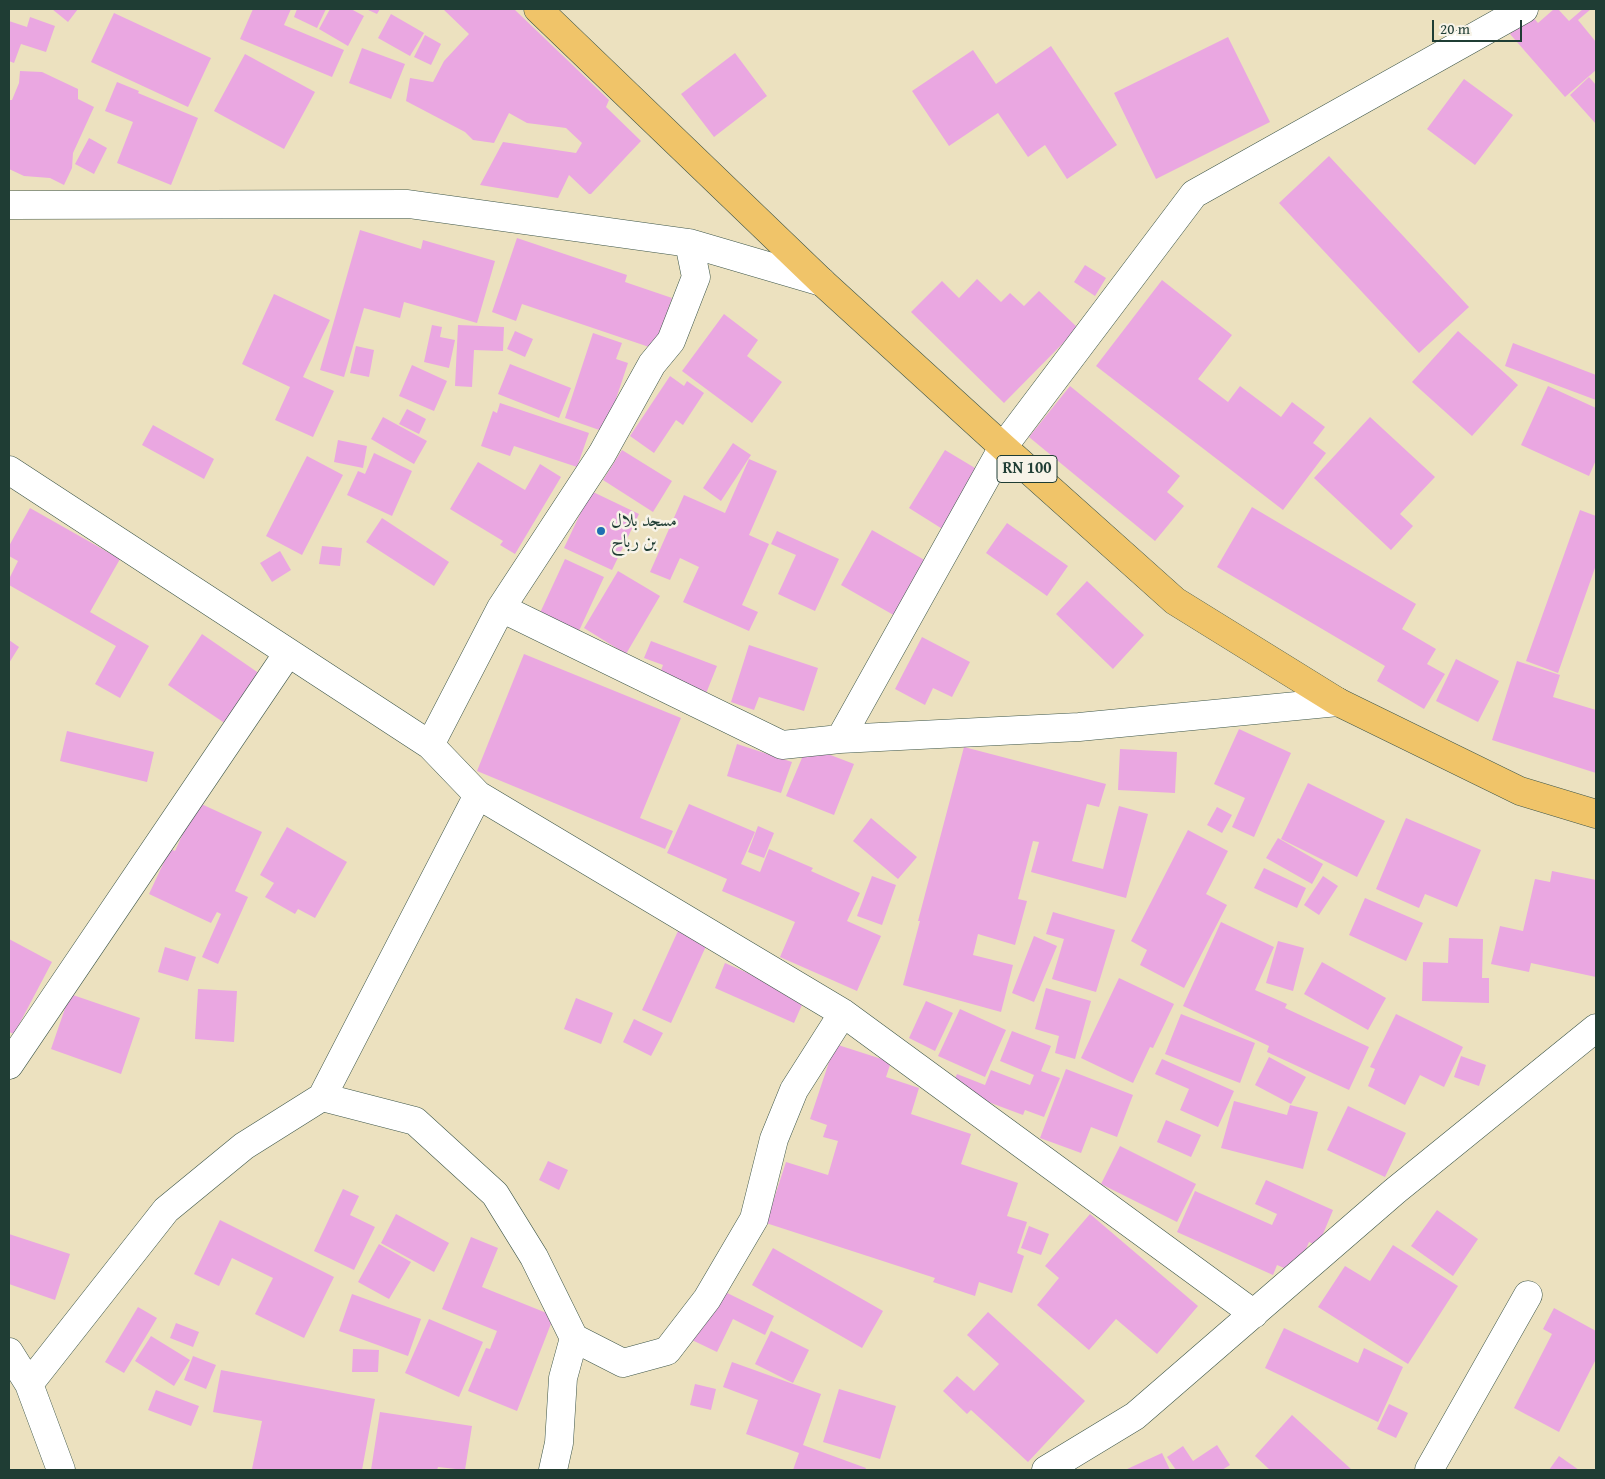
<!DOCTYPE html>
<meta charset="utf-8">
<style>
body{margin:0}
#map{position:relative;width:1605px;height:1479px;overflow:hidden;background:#ece1bf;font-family:"Gentium Book Plus",serif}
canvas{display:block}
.frame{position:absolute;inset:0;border:10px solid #1f3d34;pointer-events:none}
.scale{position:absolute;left:1432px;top:20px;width:90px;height:22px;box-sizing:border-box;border:2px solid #1f3d34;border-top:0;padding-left:6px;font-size:15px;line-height:18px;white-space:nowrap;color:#1f3d34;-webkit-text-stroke:4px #f7f3e8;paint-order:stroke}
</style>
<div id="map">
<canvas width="1605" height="1479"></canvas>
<div class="frame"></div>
<div class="scale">20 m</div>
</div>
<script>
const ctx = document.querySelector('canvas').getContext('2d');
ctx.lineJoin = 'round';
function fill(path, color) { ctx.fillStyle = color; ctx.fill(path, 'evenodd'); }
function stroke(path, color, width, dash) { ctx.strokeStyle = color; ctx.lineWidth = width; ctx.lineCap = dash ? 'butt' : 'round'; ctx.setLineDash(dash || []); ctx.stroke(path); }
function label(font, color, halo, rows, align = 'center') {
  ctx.font = font + ' "Gentium Book Plus",Amiri,serif'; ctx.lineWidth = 5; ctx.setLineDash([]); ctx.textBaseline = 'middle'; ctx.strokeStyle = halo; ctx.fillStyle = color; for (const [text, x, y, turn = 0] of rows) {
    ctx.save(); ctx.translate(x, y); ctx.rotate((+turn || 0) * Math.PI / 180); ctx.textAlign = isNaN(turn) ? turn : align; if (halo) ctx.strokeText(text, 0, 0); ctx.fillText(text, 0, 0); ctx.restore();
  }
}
const building = new Path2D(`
 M52 9H78L68 22Z
 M253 9H291L284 25 344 50 332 77 240 39Z
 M297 9H326L317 28 294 17Z
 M330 9H351L364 16 348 46 319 29Z
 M366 9H380L377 14Z
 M443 9H514L609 100 606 107 641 141 591 194H589L569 175 558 198 480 185 503 142 576 153 582 143 566 128 527 123 509 113 494 143 473 140 465 132 406 101 410 78 433 82 444 61 469 34Z
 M1554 9H1558L1569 21 1583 9H1591L1578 20 1596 42V70L1565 97 1510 34 1531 15 1538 23Z
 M114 13 211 58 188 107 91 62Z
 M391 14 424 33 410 56 378 38Z
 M30 17 55 26 46 52 21 44 14 63 9 61V21L27 27Z
 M425 35 441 44 431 65 414 57Z
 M1228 37 1270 122 1156 179 1114 93Z
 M1051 46 1117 145 1067 179 1045 145 1028 157 998 113 949 146 912 91 973 50 996 84Z
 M362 48 405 64 391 99 349 83Z
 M735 53 767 96 714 137 681 94Z
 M245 54 315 92 284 149 214 111Z
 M20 71 42 72 78 89V99L94 107 73 153 72 168 64 185 50 178 24 176 9 169V100H12L19 83Z
 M1589 77 1596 85V124L1570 95Z
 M1464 79 1513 115 1475 165 1427 129Z
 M117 82 139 91 138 93 198 118 171 185 117 163 133 122 105 111Z
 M89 138 107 148 94 174 75 164Z
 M1329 156 1469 307 1419 353 1279 203Z
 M360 230 421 249 423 240 495 261 477 323 404 302 400 318 364 308 344 377 320 370Z
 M517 238 627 275 625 282 672 298 655 349 522 304 516 321 492 312Z
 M1085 265 1106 278 1095 296 1074 282Z
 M977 279 1001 302 1010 293 1024 306 1039 291 1078 328 1004 403 911 312 942 281 959 298Z
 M1162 280 1232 335 1198 379 1228 402 1240 386 1281 417 1292 402 1325 427 1313 443 1326 453 1283 510 1096 366Z
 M274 294 330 320 303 377 334 391 313 437 275 420 290 387 242 364Z
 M724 314 758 340 747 356 782 382 752 423 682 371Z
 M432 325 442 327 440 337 455 340 449 368 424 362Z
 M458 325 504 327 503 351 474 350 472 387 455 386Z
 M515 331 533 339 525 357 507 349Z
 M1458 331 1518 385 1472 436 1412 382Z
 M593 333 622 343 616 359 628 363 605 432 565 418Z
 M1513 343 1596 375V400L1505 366Z
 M356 346 374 350 369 377 350 373Z
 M510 364 571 388 559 418 498 394Z
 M412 365 447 381 434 411 399 396Z
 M670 376 684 386 687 381 704 393 683 425 676 420 654 453 630 436Z
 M1070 386 1180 476 1167 492 1184 506 1155 541 1029 437Z
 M1548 386 1596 408V460L1589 476 1521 445Z
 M500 403 589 433 577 467 514 446 510 456 481 446 493 411 497 413Z
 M407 409 426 419 419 434 399 424Z
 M383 417 427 441 414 464 371 439Z
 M1370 417 1435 477 1400 514 1413 526 1391 550 1314 478Z
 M153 425 214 459 204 479 142 445Z
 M338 440 367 446 363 468 334 462Z
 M733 443 751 455 721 501 703 488Z
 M622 450 672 481 653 512 603 480Z
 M945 450 980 471 944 530 909 508Z
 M374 453 412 471 392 516 347 495 358 471 365 474Z
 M307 456 343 475 302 555 266 536Z
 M749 459 777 471 749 535 769 544 742 605 758 612 749 631 683 602 699 567 680 558 670 580 650 572 684 495 725 513Z
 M478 462 525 490 540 464 561 477 515 554 500 545 503 541 450 509Z
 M591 491 639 514 612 570 564 548Z
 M1252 507 1416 604 1402 629 1436 649 1427 664 1445 674 1424 709 1377 681 1385 666 1217 567Z
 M30 508 120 559 90 612 149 646 120 698 95 684 116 646 9 585V579L18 561 9 556V546Z
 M1580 510 1596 516V565L1558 673 1526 661Z
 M382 518 449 562 434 586 366 542Z
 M1007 523 1068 566 1047 596 986 553Z
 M872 530 928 562 897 617 841 585Z
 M777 531 839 559 815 611 778 594 796 555 771 544Z
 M322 546 342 548 340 566 319 564Z
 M280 551 291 570 272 582 260 563Z
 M565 559 604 577 578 633 539 615Z
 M618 571 660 596 626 654 584 628Z
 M1087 581 1144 635 1113 669 1056 614Z
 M202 634 263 676 229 726 168 685Z
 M922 637 970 662 952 697 933 688 925 705 895 689Z
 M9 640 19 647 9 663Z
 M651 641 717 666 705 696 658 678 663 665 644 658Z
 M749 645 818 668 804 711 759 697 754 710 731 702Z
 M524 654 681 718 640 818 673 831 665 849 477 771Z
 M1456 659 1499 681 1478 722 1436 701Z
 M1517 661 1560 675 1553 697 1596 710V773L1492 740Z
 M1239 729 1291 753 1254 837 1232 827 1245 798 1214 784Z
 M67 731 154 752 147 782 60 761Z
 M737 744 792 762 781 793 727 776Z
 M807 746 854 764 834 815 786 796Z
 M964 747 1106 784 1099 807 1087 804 1072 861 1103 869 1119 806 1148 814 1126 898 1031 872 1039 842 1033 841 1018 899 1027 901 1015 945 978 934 973 955 1013 965 1001 1012 903 985 920 921H918Z
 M1120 749 1177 752 1175 793 1118 790Z
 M1308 783 1385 821 1357 877 1281 839Z
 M197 802 262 832 235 891 248 897 218 964 202 957 221 914 217 912 211 923 149 894 170 849 175 851Z
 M689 804 755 832 741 864 760 872 769 849 813 868 811 871 860 893 847 921 881 936 857 991 780 957 795 922 722 891 727 879 667 853Z
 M1217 807 1232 815 1222 833 1207 825Z
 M871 818 917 857 898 879 853 841Z
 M1406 818 1481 850 1457 907 1425 894 1419 908 1376 889Z
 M758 826 774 833 764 858 748 852Z
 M287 827 347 862 315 918 298 909 295 914 265 897 274 883 260 875Z
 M1188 830 1228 851 1206 894 1227 905 1184 988 1140 965 1147 950 1131 941Z
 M1278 838 1323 864 1312 884 1266 858Z
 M1264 868 1306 888 1297 908 1254 888Z
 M1552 871 1596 880V977L1531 963 1529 972 1491 964 1500 926 1523 931 1535 879 1550 882Z
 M872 876 896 885 882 925 857 916Z
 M1323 876 1338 886 1319 915 1304 905Z
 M1365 898 1423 923 1406 961 1349 935Z
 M1053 912 1115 930 1096 992 1052 979 1064 939 1046 934Z
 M1221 922 1274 947 1255 990 1287 1004 1285 1008 1369 1047 1349 1090 1267 1052 1269 1046 1183 1006Z
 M678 931 707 944 671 1023 642 1010Z
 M1034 936 1057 946 1034 1002 1012 993Z
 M1449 938 1483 939 1482 978H1489V1003L1422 1001 1423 962 1448 963Z
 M9 939 52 962 14 1034 9 1032Z
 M1278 941 1304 948 1293 991 1266 983Z
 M165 947 196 957 188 981 158 972Z
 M1322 962 1386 998 1368 1030 1304 994Z
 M725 963 805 998 794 1023 715 988Z
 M1119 978 1174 1004 1153 1048 1150 1047 1133 1083 1081 1058Z
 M1046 988 1091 1001 1075 1059 1055 1053 1059 1036 1035 1029Z
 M198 989 237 991 234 1042 195 1039Z
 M70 994 140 1018 121 1074 51 1049Z
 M576 998 613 1013 601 1044 564 1029Z
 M926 1001 953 1013 935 1051 909 1038Z
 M960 1009 1006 1030 985 1077 938 1056Z
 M1181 1014 1255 1043 1240 1083 1165 1054Z
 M1396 1014 1463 1047 1444 1087 1420 1075 1405 1105 1368 1086 1375 1069 1370 1067Z
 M634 1019 663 1033 651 1056 623 1042Z
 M1012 1031 1051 1046 1041 1071 1060 1078 1044 1117 1025 1110 1023 1115 951 1088 957 1074 985 1085 991 1070 1030 1085 1034 1075 1000 1061Z
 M835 1044 891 1062 886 1077 919 1088 911 1114 971 1134 961 1164 1018 1183 1007 1216 1027 1222 1017 1253 1024 1256 1012 1293 979 1282 975 1296 933 1282 935 1278 766 1223 786 1162 828 1175 838 1141 823 1137 827 1125 810 1119Z
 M1461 1056 1486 1065 1479 1086 1454 1077Z
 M1269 1057 1306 1077 1291 1104 1255 1085Z
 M1162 1059 1234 1091 1218 1127 1180 1110 1189 1089 1155 1074Z
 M1066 1069 1133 1095 1117 1137 1091 1127 1081 1153 1040 1138Z
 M1234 1101 1287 1115 1290 1105 1318 1112 1303 1169 1221 1148Z
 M1348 1106 1406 1133 1385 1177 1327 1150Z
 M1166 1120 1201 1135 1191 1157 1157 1142Z
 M1120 1146 1196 1184 1177 1222 1101 1184Z
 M548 1161 568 1170 559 1190 539 1180Z
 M1266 1180 1333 1210 1318 1246 1309 1242 1296 1273 1277 1265 1273 1275 1177 1232 1195 1191 1272 1225 1277 1214 1255 1204Z
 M343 1189 359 1196 350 1215 375 1227 354 1270 314 1251Z
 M1437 1210 1478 1239 1453 1276 1411 1246Z
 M396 1214 449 1243 434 1272 381 1243Z
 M1090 1214 1198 1306 1157 1354 1116 1319 1089 1350 1037 1305 1059 1278 1045 1266Z
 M220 1220 334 1277 304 1338 255 1314 273 1278 232 1258 219 1286 194 1274Z
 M1029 1226 1049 1234 1041 1255 1021 1248Z
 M9 1234 70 1254 55 1300 9 1284Z
 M471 1237 498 1248 482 1287 554 1316 517 1411 468 1391 486 1348 490 1349 497 1331 442 1309Z
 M379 1244 411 1262 389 1299 358 1282Z
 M1393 1245 1458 1286 1408 1364 1318 1307 1345 1266 1370 1281Z
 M773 1248 883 1311 862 1348 752 1285Z
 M717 1288 774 1316 765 1335 733 1319 717 1352 692 1340Z
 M352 1294 421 1319 408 1356 339 1331Z
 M138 1307 157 1318 124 1373 105 1362Z
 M1554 1308 1596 1331V1359L1559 1432 1514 1408 1552 1334 1543 1329Z
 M988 1312 1085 1401 1028 1462 971 1410 967 1414 943 1391 957 1376 974 1391 999 1364 967 1335Z
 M429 1319 483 1342 459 1397 405 1373Z
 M176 1323 199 1332 193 1347 170 1338Z
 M1284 1328 1358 1363 1364 1348 1403 1367 1378 1422 1265 1368Z
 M771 1331 809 1350 793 1383 755 1364Z
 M151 1336 190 1360 174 1386 135 1361Z
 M353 1349 379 1350 378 1372H352Z
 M193 1356 216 1365 206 1389 184 1380Z
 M732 1362 821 1394 803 1445 866 1468 865 1470H793L799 1453 746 1434 758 1400 723 1387Z
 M221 1370 375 1399 362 1470 252 1469 262 1421 213 1412Z
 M695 1384 716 1389 711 1410 690 1405Z
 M839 1389 896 1406 880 1459 823 1442Z
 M156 1390 199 1406 191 1426 148 1410Z
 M1389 1404 1408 1413 1396 1438 1377 1429Z
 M380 1412 472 1426 465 1470 438 1467 437 1470H371Z
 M1292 1415 1352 1470H1270L1255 1456Z
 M1217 1445 1230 1465 1222 1470H1176L1167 1457 1183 1446 1193 1461Z
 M1162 1453 1170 1470H1125Z
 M1559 1456 1579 1470H1549Z`);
const street = new Path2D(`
 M9 205 408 204 689 243 822 282
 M9 470 430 745 501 608 602 454 652 364 671 341 696 277 689 243
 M501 608 782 745 840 739 1079 727 1338 702
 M840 739 1003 447 1194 194 1524 9
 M430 745 478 795 843 1013 1254 1314
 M9 1065 288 653
 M322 1097 478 795
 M9 1352 29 1384 61 1470
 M29 1384 166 1210 244 1146 322 1097 415 1121 495 1194 534 1257 574 1338 623 1363 667 1351 707 1299 754 1219 774 1139 794 1090 843 1013
 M553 1470 559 1443 563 1378 574 1338
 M1046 1470 1135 1416 1395 1191 1596 1028
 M1429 1470 1528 1295`);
const primary = new Path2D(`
 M538 9 822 282 1003 447 1175 601 1338 702 1520 791 1596 814`);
const markers = [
 [601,531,5,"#1f6fb2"]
];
const shields = [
 [1027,469,60]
];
const shieldNames = [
 ["RN 100",1027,469]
];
const poiNames = [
 ["مسجد بلال",611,521],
 ["بن رباح",611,542]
];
fill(building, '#eaa7e1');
stroke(street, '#3e5649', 29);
stroke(primary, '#3e5649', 29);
stroke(street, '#fff', 28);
stroke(primary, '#f0c469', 28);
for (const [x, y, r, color] of markers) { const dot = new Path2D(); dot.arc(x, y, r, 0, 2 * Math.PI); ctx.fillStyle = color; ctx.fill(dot); stroke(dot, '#f7f3e8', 2); }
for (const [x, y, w] of shields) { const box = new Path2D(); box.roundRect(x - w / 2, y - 13.5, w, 27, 4); ctx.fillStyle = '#f7f3e8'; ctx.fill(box); stroke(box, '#1f3d34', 1); }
label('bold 16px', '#1f3d34', null, shieldNames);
label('18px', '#1f3d34', '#f7f3e8', poiNames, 'left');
</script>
